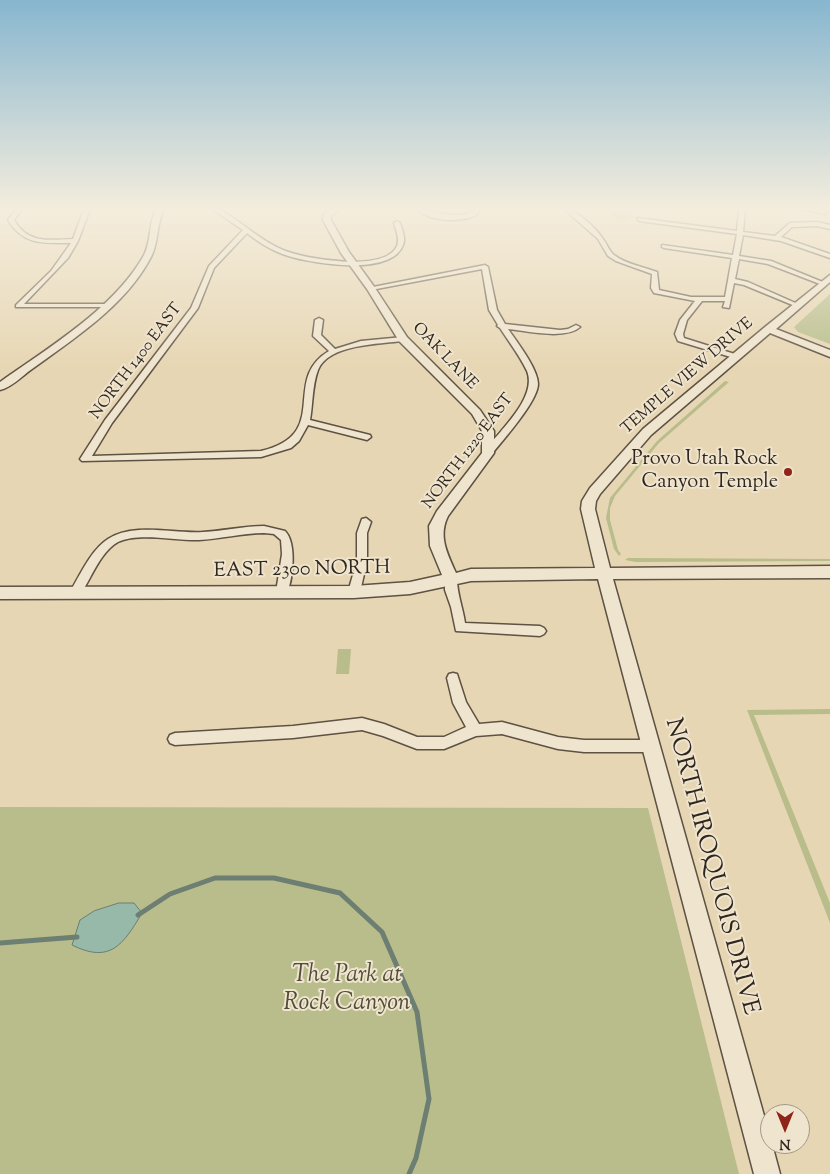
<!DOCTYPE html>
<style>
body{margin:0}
#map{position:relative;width:830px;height:1174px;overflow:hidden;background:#e7d6b3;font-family:"Sorts Mill Goudy",serif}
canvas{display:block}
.north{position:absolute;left:760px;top:1104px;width:50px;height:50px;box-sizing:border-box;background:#efe4ce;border:1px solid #a29888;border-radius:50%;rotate:180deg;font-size:14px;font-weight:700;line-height:20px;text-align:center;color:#2f261e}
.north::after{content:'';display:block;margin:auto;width:18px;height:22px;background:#8f2418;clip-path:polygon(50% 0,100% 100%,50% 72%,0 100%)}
</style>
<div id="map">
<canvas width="830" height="1174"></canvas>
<div class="north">N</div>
</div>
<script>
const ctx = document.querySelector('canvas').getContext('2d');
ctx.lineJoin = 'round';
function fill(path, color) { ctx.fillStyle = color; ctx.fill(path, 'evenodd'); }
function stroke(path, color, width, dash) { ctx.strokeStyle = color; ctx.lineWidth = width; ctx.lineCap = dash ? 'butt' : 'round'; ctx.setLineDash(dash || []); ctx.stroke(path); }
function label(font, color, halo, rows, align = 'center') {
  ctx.font = font + ' "Sorts Mill Goudy",serif'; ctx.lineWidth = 4; ctx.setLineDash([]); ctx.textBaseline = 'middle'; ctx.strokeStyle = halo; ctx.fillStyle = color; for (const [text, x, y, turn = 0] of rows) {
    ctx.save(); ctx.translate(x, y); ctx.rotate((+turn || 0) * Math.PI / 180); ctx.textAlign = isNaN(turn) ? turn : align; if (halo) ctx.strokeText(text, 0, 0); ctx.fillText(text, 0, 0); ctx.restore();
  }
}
const green = new Path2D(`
 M604 209H642L632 213 630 219 618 220Z
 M830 294V344L798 332 794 327Z
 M725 381 729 382 659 443 615 496 610 508V520L618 550 621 554 619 556 614 549 606 518 610 498 657 441Z
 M628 558 830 559V561L636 562 625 560Z
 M338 649H351L349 674H336Z
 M830 709V714L754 715 830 903V923L747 710Z
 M0 807 648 808 739 1174H0Z`);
const water = new Path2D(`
 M119 903H134L142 913C123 945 110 964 72 945L80 920 94 911Z`);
const stream = new Path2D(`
 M138 915 170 894 215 878H274L340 893 382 932 417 1012 429 1099 416 1158 409 1174
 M0 943 77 937`);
const minor = new Path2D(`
 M16 209H22L14 220C28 244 48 240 73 239L84 209H90L78 241 68 258 24 304H108L112 306 110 307H16V305L51 271 71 243C44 243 24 246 8 220Z
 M212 209H219L224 212C244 224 261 241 283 250 304 259 385 273 397 246 400 239 396 230 394 223L397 221 400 223C402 230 406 238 403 245 391 278 304 263 280 253 268 248 257 241 247 233L214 268 198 308 112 423 92 456 261 451C333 434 280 380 329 351L313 336 315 320 319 318 323 320 321 335 335 349 361 341 403 337 407 339 403 341C380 344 328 344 318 370 312 386 313 404 310 420L370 435 371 437 367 440 308 425 299 441 291 448 261 457 82 461 80 459 105 420 191 308 209 266 243 230Z
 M564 209C576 209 596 228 603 239 607 244 609 251 614 255 625 264 644 267 657 272L659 290 691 297H725L732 258 664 248 662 247V245L733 255 737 234 639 221 637 218 737 231 739 209H745L743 232 775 236 790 223 817 222 830 225V229L817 226 792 227 781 237 830 254V258L781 241 743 235 739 256 771 261 825 283 820 284 768 264 739 259 735 279 748 282 800 305 795 306 744 285 734 283 729 308 723 307 725 301H702L687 320 683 334 684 338 741 356 734 358 678 341 675 334 680 320 695 301 654 293 651 288 652 274 616 261 608 256 598 239Z
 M801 209H815L828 212 825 214Z
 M485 265 488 267 497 310 505 324 560 330 568 329 576 325 580 327C566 340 527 331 508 329 517 342 538 369 538 384 538 401 503 440 491 455L488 456 483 453C498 432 538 398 527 371 520 356 509 342 500 328L497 326 498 325 489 310 482 269 371 290 368 288Z
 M366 518 371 522 367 533V561L360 592 358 595H350L348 592 357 561V533L362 519Z
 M264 526 285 531C297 543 293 581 286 595H278L276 592 282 554 281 540 274 534 264 533C242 533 221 539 199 540 176 541 139 532 118 542 100 552 91 579 80 595H72L70 592C80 575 91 550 108 539 134 522 174 534 203 532 223 531 244 526 264 526Z
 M451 575 457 579C457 594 463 608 465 623L540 626 544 628 546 631 544 634 540 636 456 631 451 607 445 590V579Z
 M453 673 457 674 466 702 479 724 502 722 558 737 584 740H650L655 742 657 746 655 750 650 752H584L558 749 502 734 476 736 444 749H417L383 736 362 730 293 738 175 745 170 743 168 739 170 735 175 733 293 726 362 718 384 724 417 737H444L466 727 453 703 447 678 449 674Z`);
const tertiary = new Path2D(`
 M156 209H164C156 224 159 242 151 257 126 305 75 338 32 369 22 376 11 388 0 390V382C48 348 113 309 143 257 152 242 148 224 156 209Z
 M330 209H339L331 216V220L349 252 375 288 407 337 480 410 494 431V453L448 516C438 536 447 553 456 573L471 569 595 568 581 509 582 501 590 488 643 429 765 327 830 275V282L776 329 830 350V357L770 333 651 435 600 494 596 501 595 509 610 568 830 566V578L613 579 770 1137V1144H772L780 1174H754L598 579 471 581 410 594 354 598 0 599V587L354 586 410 582 442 575 430 546 429 526 437 511 482 453V431L472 414 399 341 367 289 341 253 323 220V215Z
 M416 209C435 209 451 220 471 212V209H479L477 215C459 223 432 222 416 209Z`);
const markers = [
 [788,472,5,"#8f2418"]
];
const farStreetnames = [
 ["OAK LANE",444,357,46],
 ["NORTH 1400 EAST",137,362,-53],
 ["TEMPLE VIEW DRIVE",688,377,-41],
 ["NORTH 1220 EAST",469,452,-53]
];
const poiNames = [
 ["Provo Utah Rock",778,461],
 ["Canyon Temple",778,484]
];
const streetNames = [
 ["EAST 2300 NORTH",302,571,-1]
];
const nearStreetnames = [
 ["NORTH IROQUOIS DRIVE",710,867,75]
];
const nearParknames = [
 ["The Park at",347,977],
 ["Rock Canyon",347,1005]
];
fill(green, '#b8bd8b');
fill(water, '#97b9aa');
stroke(water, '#6d7e72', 1);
stroke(stream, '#6d7e72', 5);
stroke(minor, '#5d5243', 3);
stroke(tertiary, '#5d5243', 3);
fill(minor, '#efe4ce');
fill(tertiary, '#efe4ce');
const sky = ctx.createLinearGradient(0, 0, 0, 373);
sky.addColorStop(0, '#87b6cf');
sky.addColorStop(0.56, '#f4eddd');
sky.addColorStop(1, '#f4eddd00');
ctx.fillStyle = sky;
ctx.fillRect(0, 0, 830, 373);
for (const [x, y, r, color] of markers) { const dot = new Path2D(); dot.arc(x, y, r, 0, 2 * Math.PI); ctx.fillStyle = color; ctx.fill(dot); stroke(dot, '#efe4ce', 2); }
label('16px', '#2f261e', '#efe4ce', farStreetnames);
label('20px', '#2f261e', '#efe4ce', poiNames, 'right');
label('20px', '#2f261e', '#efe4ce', streetNames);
label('24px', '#2f261e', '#efe4ce', nearStreetnames);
label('italic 24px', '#514c39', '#efe4ce', nearParknames);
</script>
